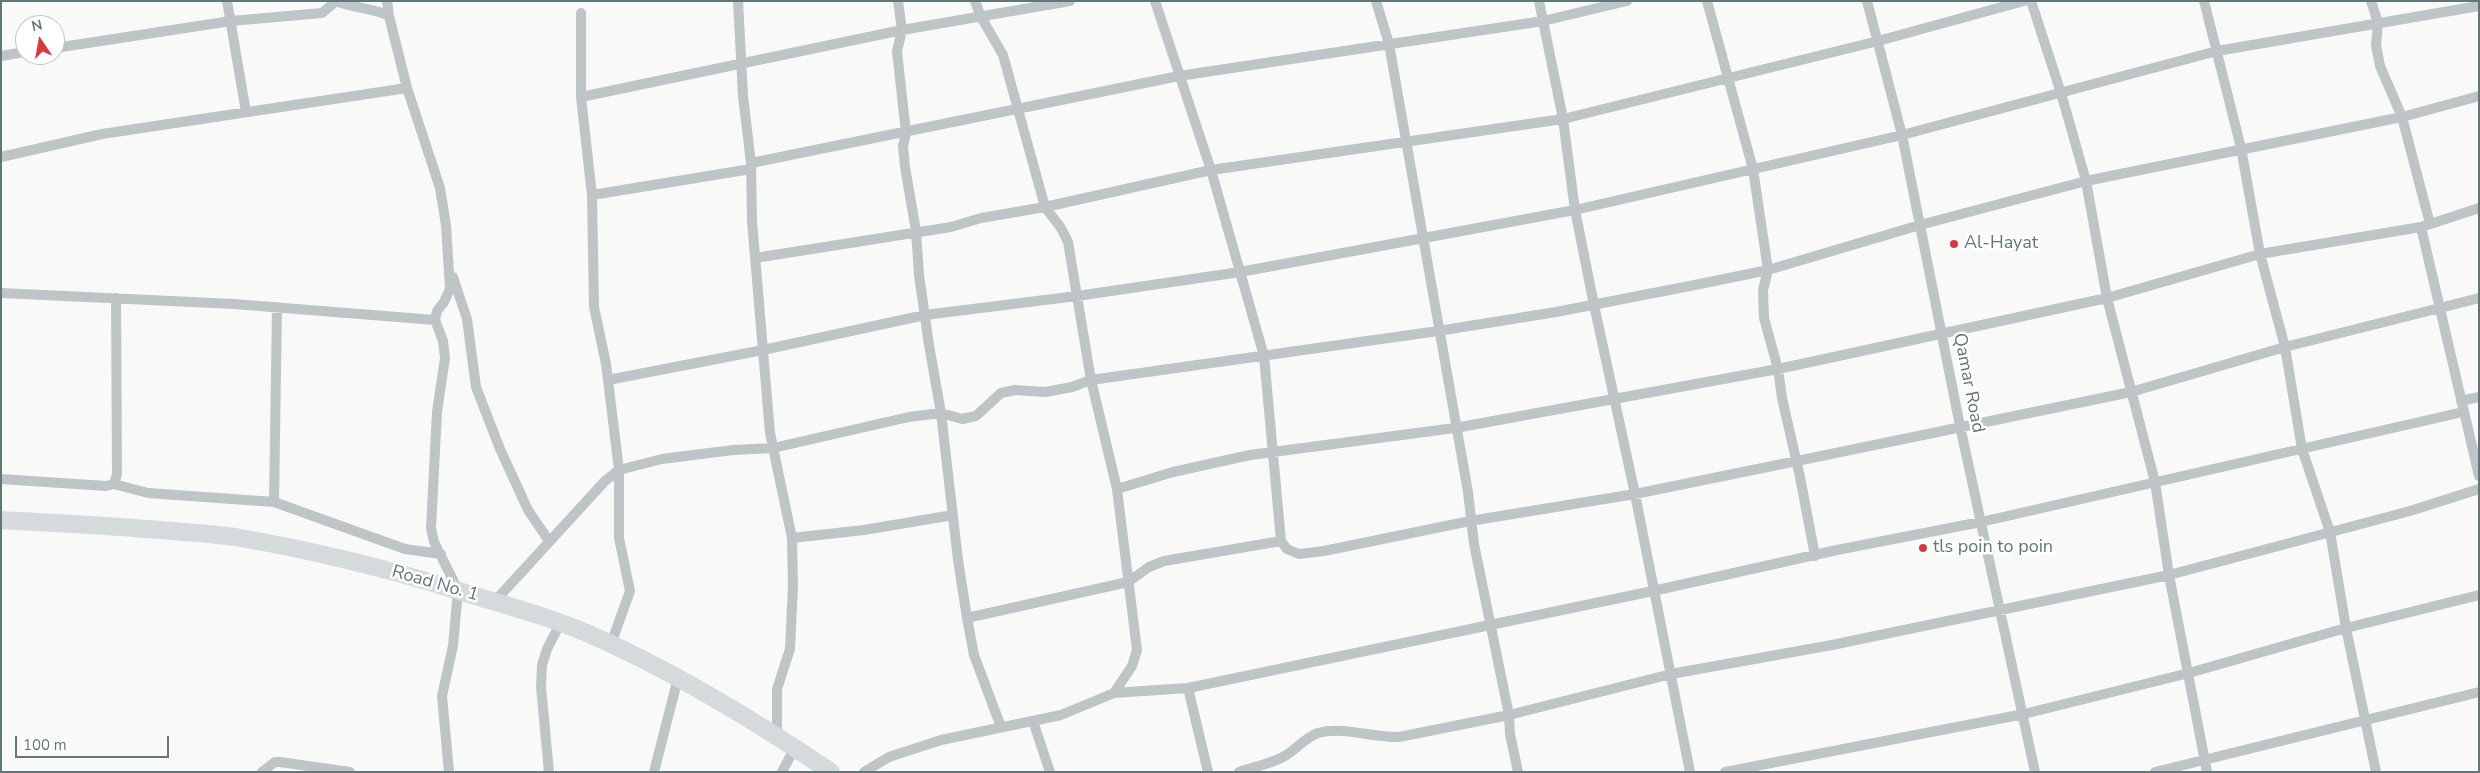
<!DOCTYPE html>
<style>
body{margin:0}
#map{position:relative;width:2480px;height:773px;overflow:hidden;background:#f9f9f7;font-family:"Nunito Sans",sans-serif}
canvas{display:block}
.frame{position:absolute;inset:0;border:2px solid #61777a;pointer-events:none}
.north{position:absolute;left:15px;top:15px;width:50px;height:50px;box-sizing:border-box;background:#fff;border:1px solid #c0c9ca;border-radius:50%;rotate:348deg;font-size:14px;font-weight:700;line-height:20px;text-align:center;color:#61777a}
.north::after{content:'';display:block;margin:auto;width:18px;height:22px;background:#d9383f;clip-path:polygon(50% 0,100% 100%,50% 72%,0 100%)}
.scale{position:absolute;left:15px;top:736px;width:154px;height:22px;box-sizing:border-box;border:2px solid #61777a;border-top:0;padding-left:6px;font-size:15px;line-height:18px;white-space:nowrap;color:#61777a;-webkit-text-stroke:4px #fff;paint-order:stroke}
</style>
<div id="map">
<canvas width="2480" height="773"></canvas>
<div class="frame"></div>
<div class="north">N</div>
<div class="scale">100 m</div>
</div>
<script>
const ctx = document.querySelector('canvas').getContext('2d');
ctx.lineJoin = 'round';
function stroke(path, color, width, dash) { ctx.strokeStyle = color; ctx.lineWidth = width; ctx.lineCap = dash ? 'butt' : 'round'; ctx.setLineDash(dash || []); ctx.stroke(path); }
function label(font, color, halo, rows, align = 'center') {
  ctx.font = font + ' "Nunito Sans",sans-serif'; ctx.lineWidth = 5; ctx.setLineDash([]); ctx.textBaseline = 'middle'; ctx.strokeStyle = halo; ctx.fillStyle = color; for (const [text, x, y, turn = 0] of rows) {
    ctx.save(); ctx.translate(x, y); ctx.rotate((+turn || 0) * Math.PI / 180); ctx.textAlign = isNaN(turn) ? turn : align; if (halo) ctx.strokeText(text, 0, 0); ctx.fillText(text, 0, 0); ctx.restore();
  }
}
const minor = new Path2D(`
 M227 1 246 112
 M335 1C352 8 375 8 389 16L407 88 440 188 446 225 450 289 444 302 437 311 435 320 443 341 445 358 437 412 431 528 434 542 458 590 453 646 442 696 449 772
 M387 1 389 16
 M738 1 743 96 751 163 752 221 770 433 792 538 793 586 790 649 777 689V737
 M898 1 902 30 897 51 906 133 903 146 905 167 916 231 919 275 929 345 941 413 962 419 976 416 1001 393 1015 390 1045 392 1072 387 1091 380 1117 489 1173 472 1250 455 1455 428 1778 369 2107 298 2260 254 2421 227 2479 208
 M975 1 981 17 1003 55 1045 207 1061 228 1068 242 1091 380 1438 331 1556 312 1705 283 1768 270 1920 225 2086 181 2402 117 2479 96
 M1155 1 1211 170 1264 356 1281 541
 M1376 1 1389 44 1468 492 1474 544 1509 715 1510 734 1518 772
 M1539 1 1563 119 1575 210 1594 305 1635 494 1690 772
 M1707 1 1753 169 1768 270 1763 290 1764 318 1778 369 1782 398 1800 477 1815 556
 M1867 1 1902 135 1960 426 2035 772
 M2031 1 2061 93 2086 181 2107 298 2155 482 2169 575 2207 772
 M2204 1 2241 148 2260 254 2285 347 2302 449 2330 532 2346 628 2376 772
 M2371 1 2378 23 2376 45 2380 66 2402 117 2430 224
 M581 13V97L592 195 594 307 606 364 619 470V538L630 591 611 644
 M55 48 231 21 322 13 335 2
 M1 56 25 52
 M581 97 902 30 1070 1
 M1 157 102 134 407 88
 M751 163 1179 76 1543 21 1627 1
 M592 195 751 169
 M2421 227 2479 476
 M755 258 951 227 981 218 1045 207 1211 170 1563 119 1878 41 2024 1
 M453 277 467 319 476 387 500 449 528 510 549 541
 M1 293 234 304 435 320
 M608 380 763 350 925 315 1077 296 1240 272 1575 210 1902 135 2217 51 2479 6
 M2461 401 2479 397
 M1 479 106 486 114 484 148 493 274 502 405 549 441 554
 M114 484 117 474 116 298
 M274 502 277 307
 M792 538 864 530 953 515
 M495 601 605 481 619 470 662 459 733 450 773 448 909 417 941 413 958 560 967 618 974 655 1001 727
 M967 618 1128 582 1149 567 1164 561 1281 541 1287 549 1299 554 1324 551 1470 521 1635 494 1797 461 2131 392 2285 347 2479 298
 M1188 688 1208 772
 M1114 693 1132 666 1137 650 1117 489
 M1033 721 1050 772
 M262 772 275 762H280L350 772
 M549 772 541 687 542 665 547 649 560 624
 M654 772 678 678
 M782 772 795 747
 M864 772 889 757 941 740 1061 715 1114 693 1188 688 1653 591 1837 550 1981 522 2463 412
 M1239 772C1253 767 1270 764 1283 757 1296 750 1304 738 1318 733 1344 726 1373 738 1399 737L1509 715 1671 674 1832 645 2169 575 2410 511 2479 489
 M1725 772 2024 714 2189 673 2346 628 2479 595
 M2155 772 2479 692`);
const trunk = new Path2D(`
 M1 520C59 523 116 526 173 531 194 533 215 534 235 537 310 550 386 568 459 591 502 604 547 616 589 634 674 671 754 720 831 772`);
const markers = [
 [1954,244,5,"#d9383f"],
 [1923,548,5,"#d9383f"]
];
const poiNames = [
 ["Al-Hayat",1964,244],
 ["tls poin to poin",1933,548]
];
const streetNames = [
 ["Qamar Road",1968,383,79],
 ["Road No. 1",435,584,16]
];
stroke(minor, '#bec5c6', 10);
stroke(trunk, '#d5dbdc', 18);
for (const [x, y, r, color] of markers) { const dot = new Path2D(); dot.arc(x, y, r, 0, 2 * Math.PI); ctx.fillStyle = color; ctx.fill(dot); stroke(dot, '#fff', 2); }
label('18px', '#61777a', '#fff', poiNames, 'left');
label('18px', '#61777a', '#fff', streetNames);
</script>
